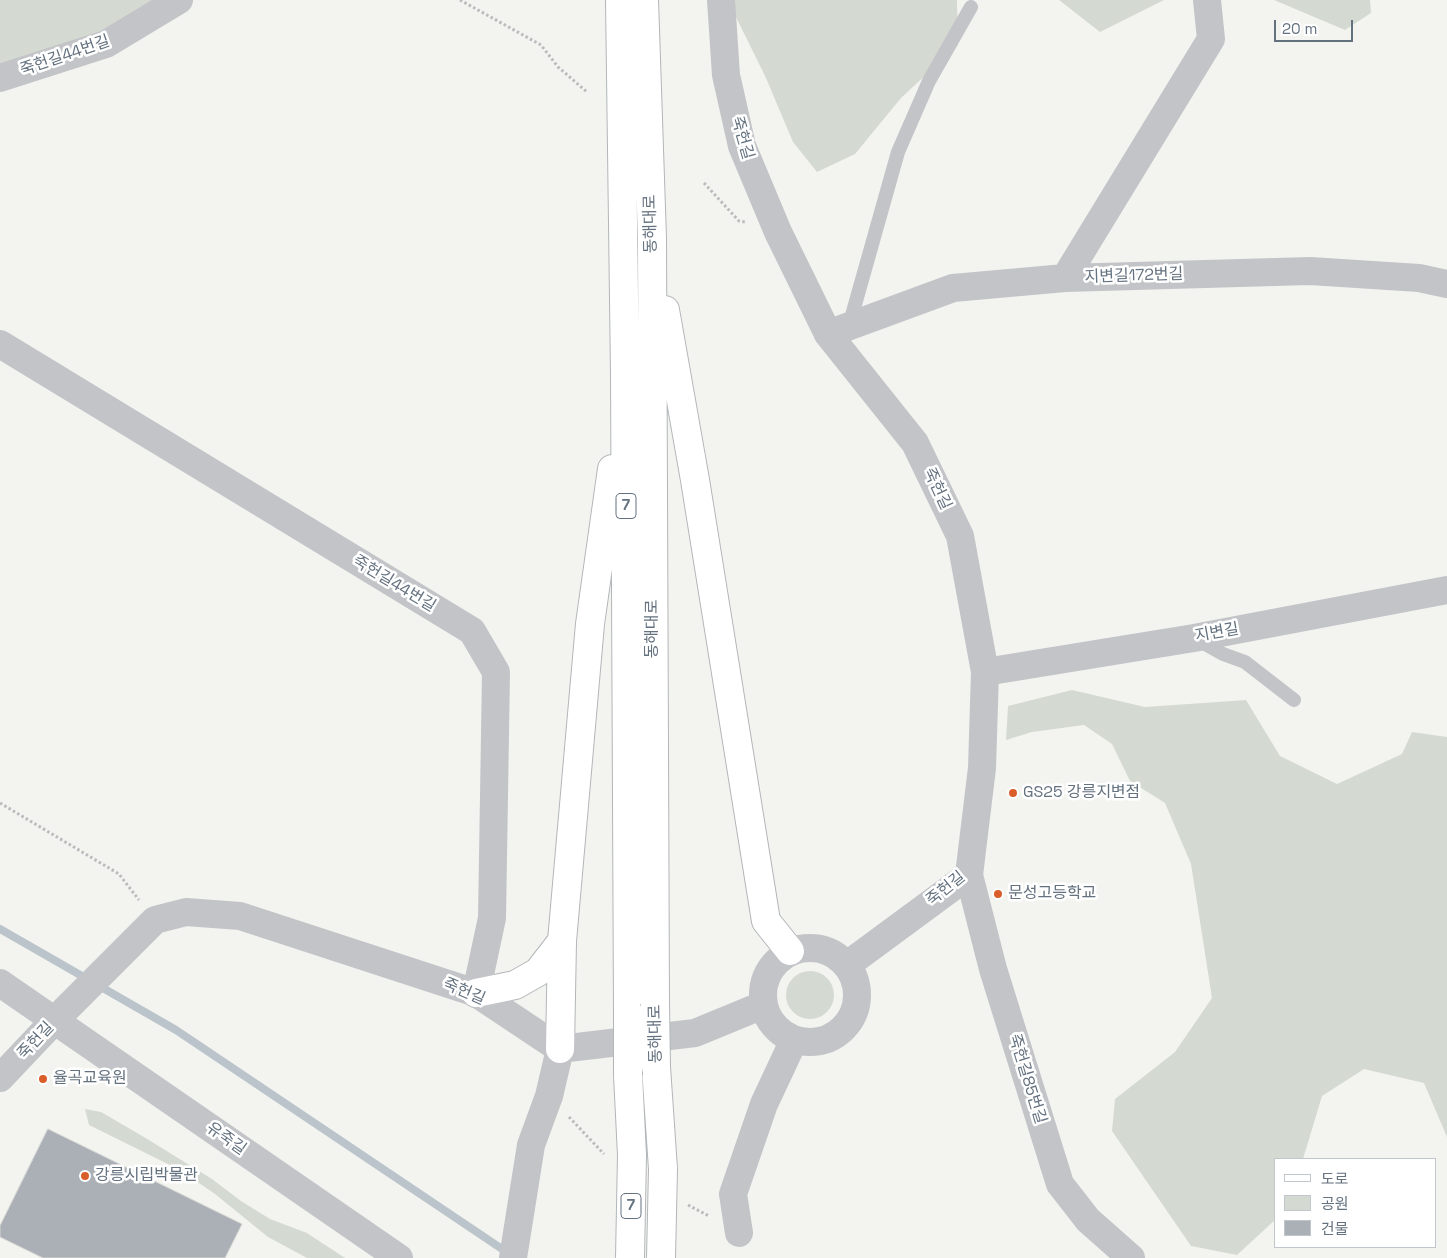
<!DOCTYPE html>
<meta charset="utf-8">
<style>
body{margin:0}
#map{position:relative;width:1447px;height:1258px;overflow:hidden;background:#f3f4f0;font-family:"Space Grotesk","Noto Sans KR",sans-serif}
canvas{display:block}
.legend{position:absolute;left:1274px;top:1158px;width:162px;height:90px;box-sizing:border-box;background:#fff;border:1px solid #c1c6cc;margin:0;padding:6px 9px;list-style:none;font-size:15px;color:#64717f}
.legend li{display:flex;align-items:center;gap:10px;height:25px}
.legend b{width:25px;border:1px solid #c1c6cc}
.scale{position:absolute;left:1274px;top:20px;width:79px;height:22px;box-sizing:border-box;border:2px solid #64717f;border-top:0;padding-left:6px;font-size:15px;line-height:18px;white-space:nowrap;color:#64717f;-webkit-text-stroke:4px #fff;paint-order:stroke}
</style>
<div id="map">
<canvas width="1447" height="1258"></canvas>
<ul class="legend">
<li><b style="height:6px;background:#fff"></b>도로</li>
<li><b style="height:14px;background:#d4dad1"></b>공원</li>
<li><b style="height:14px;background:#aab0b5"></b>건물</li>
</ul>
<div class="scale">20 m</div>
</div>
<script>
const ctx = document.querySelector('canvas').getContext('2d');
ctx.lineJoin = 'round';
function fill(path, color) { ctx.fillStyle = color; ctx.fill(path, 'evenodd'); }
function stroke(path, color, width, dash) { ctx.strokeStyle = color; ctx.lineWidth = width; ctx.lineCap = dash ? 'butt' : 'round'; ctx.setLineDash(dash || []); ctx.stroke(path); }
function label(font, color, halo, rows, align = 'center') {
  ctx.font = font + ' "Space Grotesk","Noto Sans KR",sans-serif'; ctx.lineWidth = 5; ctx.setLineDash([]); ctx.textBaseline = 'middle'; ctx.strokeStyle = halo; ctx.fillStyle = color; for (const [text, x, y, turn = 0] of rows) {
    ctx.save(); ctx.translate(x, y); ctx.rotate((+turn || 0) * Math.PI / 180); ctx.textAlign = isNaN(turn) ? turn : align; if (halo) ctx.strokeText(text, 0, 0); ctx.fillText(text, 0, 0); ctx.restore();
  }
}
const green = new Path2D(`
 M0 0H168L101 40 0 71Z
 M735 0H957L958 45 901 98 855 154 817 172 793 142 766 78 735 15Z
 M1059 0H1164L1100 32Z
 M1274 0H1370L1371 13 1345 30Z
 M1072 690 1145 707 1246 700 1280 756 1337 784 1402 754 1412 732 1447 737V1137L1424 1083 1364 1069 1322 1096 1303 1159H1276V1219L1237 1255 1191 1246 1112 1131 1115 1099 1175 1052 1212 998 1191 864 1165 803 1130 781 1112 744 1084 725 1032 732 1006 740 1008 706Z
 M786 995a24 24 0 1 1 48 0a24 24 0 1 1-48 0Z
 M85 1109 101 1112 144 1137 212 1179 241 1201 270 1219 307 1233 345 1258H307L268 1237 215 1194 180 1170 89 1125Z`);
const stream = new Path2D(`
 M0 929 176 1030 508 1253`);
const building = new Path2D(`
 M48 1129 242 1224 225 1258H43L0 1237V1226Z`);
const path = new Path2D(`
 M460 0 541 45 558 67 587 92
 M704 183 739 221 745 222
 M0 803 119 874 139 900
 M569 1117 604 1154
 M688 1205 709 1216`);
const service = new Path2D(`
 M849 326 898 152 929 81 971 7
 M1198 640 1223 654 1245 662 1294 700`);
const minor = new Path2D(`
 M0 78 106 44 179 0
 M1065 278 1211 39 1207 0
 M828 334 953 288 1065 278 1310 271 1419 278 1447 284
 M0 344 472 631 496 672 492 918 476 993
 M985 672 1194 638 1447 590
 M969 875 993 969 1060 1184 1088 1220 1131 1258
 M0 983 399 1258
 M0 1078 54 1021 155 920 186 912 240 916 476 993 560 1049
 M739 1233 733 1194 764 1104 794 1040`);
const tertiary = new Path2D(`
 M721 0 726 75 742 146 778 232 828 334 915 443 960 536 985 672 982 768 969 875 847 965
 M763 995a47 47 0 1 1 94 0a47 47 0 1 1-94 0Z
 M513 1258 531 1145 549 1096 560 1049 695 1033 763 1005`);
const primary = new Path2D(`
 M620 0 625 373 628 1012
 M644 0 652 238 655 1004
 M665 310 695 480 766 921 790 951
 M476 993 515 985 538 972 562 941
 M560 1049 562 941 590 624 612 469
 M656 1067 663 1169
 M628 1075 632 1155`);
const primaryBridge = new Path2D(`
 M655 1004 656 1067
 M628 1075V1012
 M630 1258 632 1155
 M661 1258 663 1169`);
const markers = [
 [1013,793,5,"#da5e29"],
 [998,894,5,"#da5e29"],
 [43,1079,5,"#da5e29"],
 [85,1176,5,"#da5e29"]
];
const shields = [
 [626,506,20],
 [631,1206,20]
];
const shieldNames = [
 ["7",626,506],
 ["7",631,1206]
];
const streetNames = [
 ["죽헌길44번길",65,56,-19],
 ["죽헌길",742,138,74],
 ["동해대로",651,224,-91],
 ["지변길172번길",1134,276,-2],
 ["죽헌길",937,489,65],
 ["죽헌길44번길",394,584,31],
 ["동해대로",653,629,-90],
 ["지변길",1217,633,-10],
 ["죽헌길",946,889,-39],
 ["죽헌길",464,992,23],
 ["동해대로",656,1034,-91],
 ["죽헌길",36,1041,-47],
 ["죽헌길85번길",1027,1079,73],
 ["유죽길",226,1139,35]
];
const poiNames = [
 ["GS25 강릉지변점",1023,793],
 ["문성고등학교",1008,894],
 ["율곡교육원",53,1079],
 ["강릉시립박물관",95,1176]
];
fill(green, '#d4dad1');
stroke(stream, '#bac4ca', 8);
fill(building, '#aab0b5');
stroke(building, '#d5d5d3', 1);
stroke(primary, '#b2b6b9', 30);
stroke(path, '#b9bbbd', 3, [2.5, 2.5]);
stroke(service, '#c2c4c8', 14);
stroke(minor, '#c2c4c8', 28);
stroke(tertiary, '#c2c4c8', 28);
stroke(primary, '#fff', 28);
stroke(primaryBridge, '#b2b6b9', 30, []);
stroke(primaryBridge, '#fff', 28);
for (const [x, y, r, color] of markers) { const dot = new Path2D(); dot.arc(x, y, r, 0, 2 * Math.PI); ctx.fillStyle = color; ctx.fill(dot); stroke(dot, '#fff', 2); }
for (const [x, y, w] of shields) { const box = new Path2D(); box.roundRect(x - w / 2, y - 12.5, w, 25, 4); ctx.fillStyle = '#fff'; ctx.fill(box); stroke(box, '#64717f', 1); }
label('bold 15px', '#64717f', null, shieldNames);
label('16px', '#64717f', '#fff', streetNames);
label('16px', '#64717f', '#fff', poiNames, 'left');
</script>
